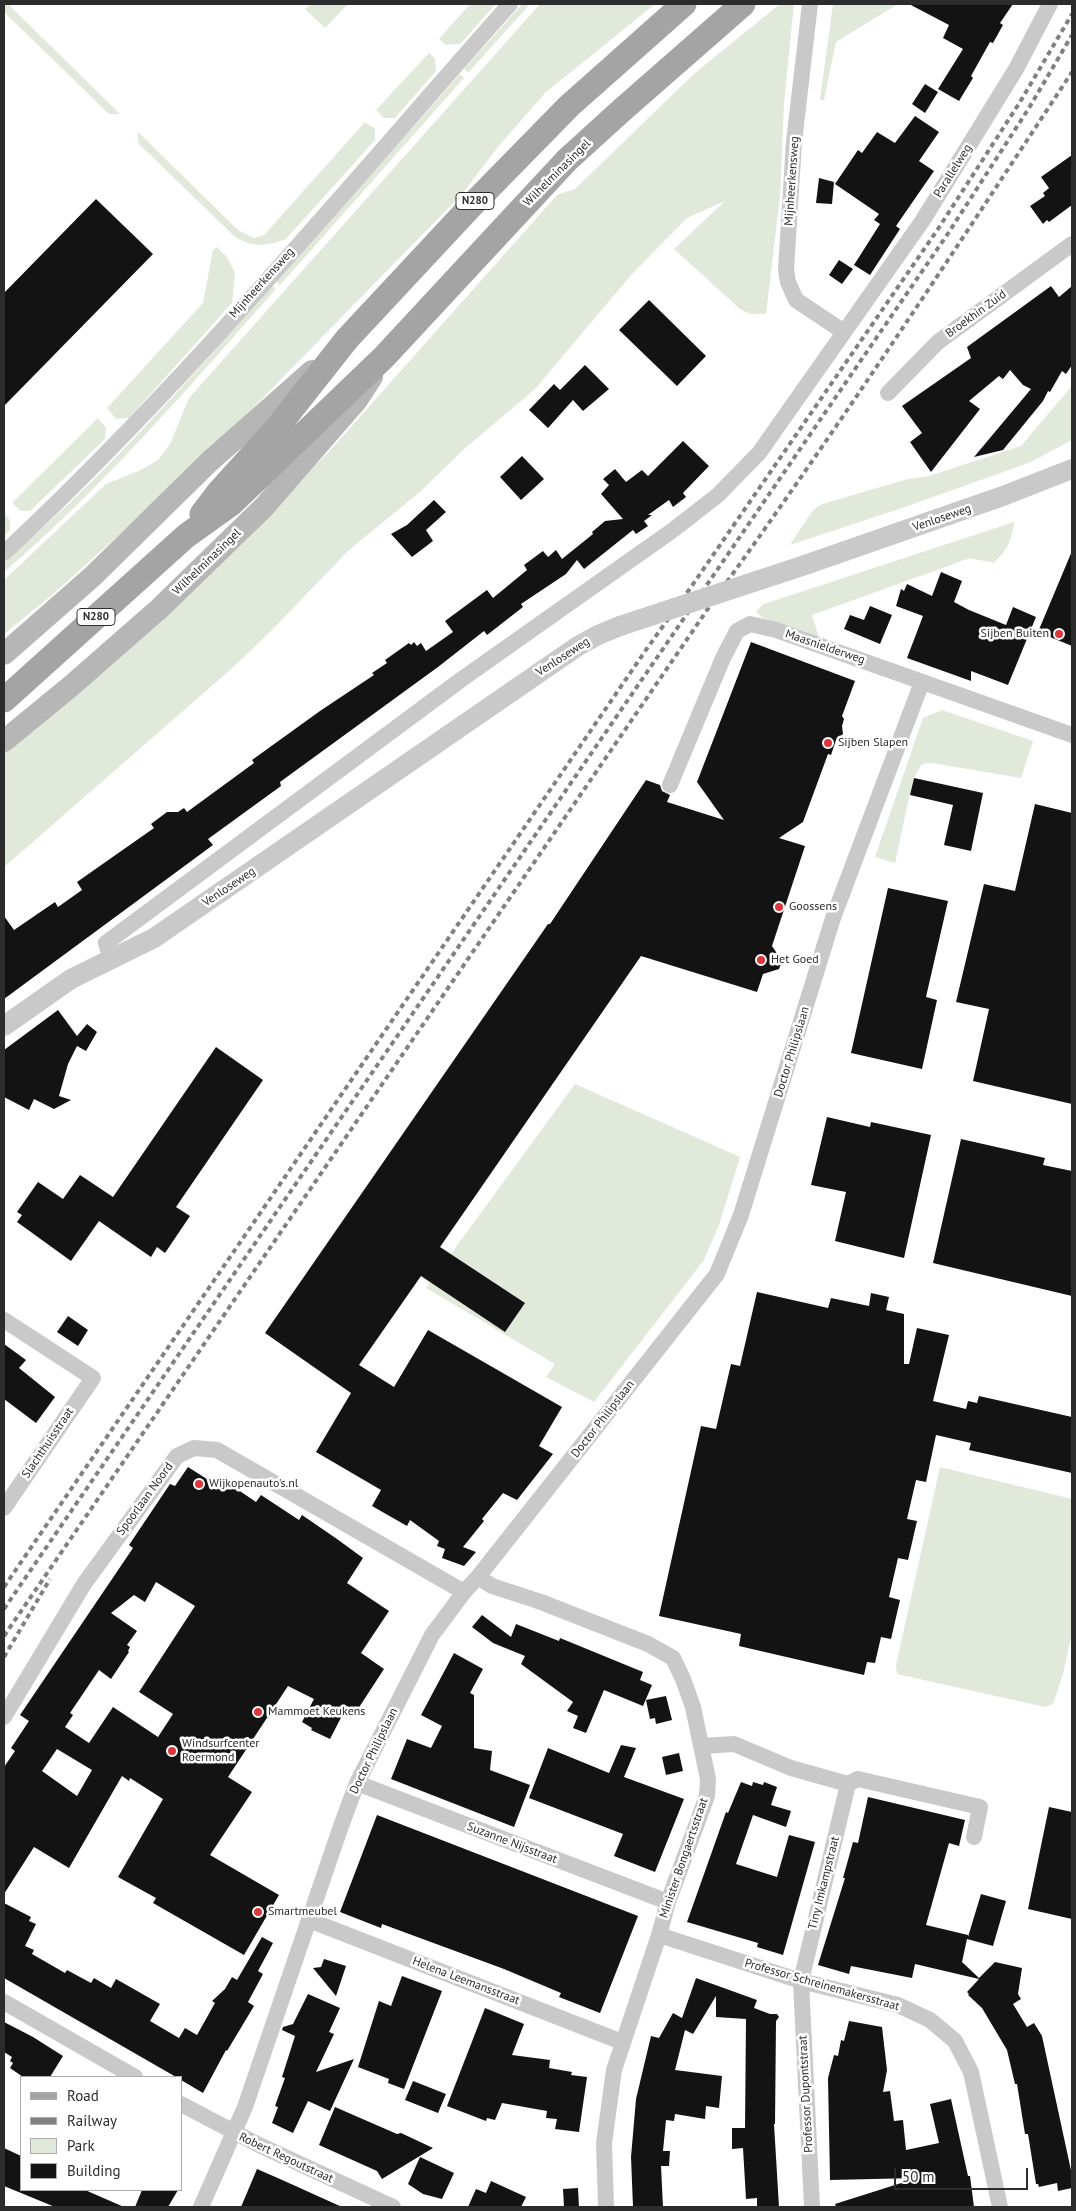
<!DOCTYPE html>
<style>
body{margin:0}
#map{position:relative;width:1076px;height:2211px;overflow:hidden;background:#fff;font-family:"PT Sans",sans-serif}
canvas{display:block}
.frame{position:absolute;inset:0;border:5px solid #2c2c2c;pointer-events:none}
.legend{position:absolute;left:20px;top:2076px;width:162px;height:115px;box-sizing:border-box;background:#fff;border:1px solid #ababab;margin:0;padding:6px 9px;list-style:none;font-size:15px;color:#2c2c2c}
.legend li{display:flex;align-items:center;gap:10px;height:25px}
.legend b{width:25px;border:1px solid #ababab}
.scale{position:absolute;left:894px;top:2168px;width:134px;height:22px;box-sizing:border-box;border:2px solid #2c2c2c;border-top:0;padding-left:6px;font-size:15px;line-height:18px;white-space:nowrap;color:#2c2c2c;-webkit-text-stroke:4px #fff;paint-order:stroke}
</style>
<div id="map">
<canvas width="1076" height="2211"></canvas>
<div class="frame"></div>
<ul class="legend">
<li><b style="height:6px;background:#a4a4a4"></b>Road</li>
<li><b style="height:6px;background:#818181"></b>Railway</li>
<li><b style="height:14px;background:#e1e9da"></b>Park</li>
<li><b style="height:14px;background:#131313"></b>Building</li>
</ul>
<div class="scale">50 m</div>
</div>
<script>
const ctx = document.querySelector('canvas').getContext('2d');
ctx.lineJoin = 'round';
function fill(path, color) { ctx.fillStyle = color; ctx.fill(path, 'evenodd'); }
function stroke(path, color, width, dash) { ctx.strokeStyle = color; ctx.lineWidth = width; ctx.lineCap = dash ? 'butt' : 'round'; ctx.setLineDash(dash || []); ctx.stroke(path); }
function label(font, color, halo, rows, align = 'center') {
  ctx.font = font + ' "PT Sans",sans-serif'; ctx.lineWidth = 5; ctx.setLineDash([]); ctx.textBaseline = 'middle'; ctx.strokeStyle = halo; ctx.fillStyle = color; for (const [text, x, y, turn = 0] of rows) {
    ctx.save(); ctx.translate(x, y); ctx.rotate((+turn || 0) * Math.PI / 180); ctx.textAlign = isNaN(turn) ? turn : align; if (halo) ctx.strokeText(text, 0, 0); ctx.fillText(text, 0, 0); ctx.restore();
  }
}
const green = new Path2D(`
 M4 4H8L120 114H109L4 12Z
 M311 4H348L325 28 305 9Z
 M470 4H496L460 44 446 45 439 39Z
 M522 4H530L468 73 464 69Z
 M540 4H655L545 93 497 148 463 193 249 412 180 480 52 595 4 634V580L106 484 141 470 158 460 170 444 189 398Z
 M780 4H794L784 103 780 197 766 314H750L740 309 674 249 725 201 687 218 632 274 535 389 463 450 421 491 349 550 270 632 229 671 4 867V748L189 594 335 445 557 195 575 189 696 72Z
 M833 4H898L836 42 824 100H820Z
 M429 53 435 58 436 71 395 118H384L376 110Z
 M460 74 464 78 280 285 276 281Z
 M365 122 375 129V140L286 239C267 246 253 248 235 237L138 143V132L238 230 254 238 264 235Z
 M217 247 227 257 235 273 232 303 129 418 116 419 107 408 203 303 213 250Z
 M272 286 276 289C189 387 103 487 4 572V562C102 479 187 382 272 286Z
 M1072 386V440L1031 462 905 507 790 545 813 510 822 504 908 479 929 476 1021 446Z
 M98 418 106 428 105 439 30 511H21L12 503Z
 M4 512 10 521V530L4 536Z
 M1014 522C1012 540 1007 550 994 563L970 558 812 615 819 637 762 618 756 611 764 604Z
 M942 710 1033 741 1021 778 932 763 922 764 913 779 895 863 875 857 923 718Z
 M575 1084 740 1157 719 1225 704 1260 594 1402 546 1377 555 1364 426 1288Z
 M940 1467 1072 1499V1633L1063 1674 1053 1704 1045 1707 897 1674 896 1665Z`);
const building = new Path2D(`
 M909 4H1013L1000 23 1003 25 993 43 990 42 971 76 973 78 959 101 938 89 963 49 943 38 949 25Z
 M925 84 938 92 925 113 912 104Z
 M915 116 939 132 919 161 934 171 896 226 900 229 870 275 854 265 880 224 874 220 879 214 835 184 858 150 862 153 877 132 895 143Z
 M1072 155V205L1049 222 1047 220 1043 224 1030 206 1045 196 1043 193 1049 188 1041 177Z
 M819 178 834 182 832 204 816 203Z
 M96 199 153 254 4 406V293Z
 M839 260 853 269 842 284 829 275Z
 M1051 286 1059 297 1072 286V365L1066 374 1062 371 1050 392 1048 391 1043 401 1003 450 974 457 1031 389 1023 385 1010 370 1003 379 999 376 969 401 980 409 931 472 910 442 922 433 902 406 971 358 967 347Z
 M649 300 706 356 677 386 619 330Z
 M585 365 609 389 583 411 573 400 548 428 529 410 554 384 560 390Z
 M683 441 709 466 683 493 686 497 673 507 669 500 648 515H652L644 521 648 526 636 534 633 530 584 569 577 560 566 574 521 604 523 607 487 635 484 631 438 667 280 782 281 786 208 839 213 845 4 999V916L14 930 55 902 58 907 82 890 77 882 154 828 151 824 167 812H178L184 808 187 812 254 763 252 760 320 711 374 675 372 673 387 663 385 660 409 643 411 645 414 642 417 646 421 643 426 651 453 632 445 621 487 590 493 598 527 570 524 565 543 551 548 557 556 550 562 559 593 534 592 532 605 521 623 519 601 494 609 485 603 479 615 469 626 482 642 470 648 476Z
 M522 456 544 479 521 500 500 477Z
 M434 500 446 512 426 530 433 541 412 557 391 534 407 525Z
 M1072 551V646L1038 632Z
 M941 572 962 581 954 602 969 610 1006 625 1013 607 1036 617 1008 685 971 671V681L907 658 923 616 896 606 901 589 904 591 907 584 932 596Z
 M870 606 892 615 880 644 844 629 850 615 864 620Z
 M751 642 855 681 842 716 844 719 842 726 843 734 836 740 831 755 828 754 803 822 779 838 805 846 772 946 782 961 779 969 763 974 757 992 641 956 440 1247 525 1303 505 1332 421 1276 359 1365 394 1387 428 1330 562 1407 539 1446 553 1454 517 1500 503 1493 482 1519 484 1521 463 1547 476 1552 464 1566 442 1558 445 1549 437 1546 439 1541 410 1520 407 1526 372 1506 381 1490 316 1452 351 1393 265 1333 548 924H550L646 780 660 785 662 791 670 795 667 802 724 820 697 782Z
 M914 778 983 793 971 851 944 845 953 805 910 795Z
 M1035 804 1072 813V1104L973 1081 989 1009 956 1002 984 884 1015 891Z
 M888 888 948 901 926 997 937 1000 922 1069 851 1053Z
 M58 1010 77 1036 87 1024 97 1032 86 1051 77 1046 68 1064 59 1096 71 1100 54 1109 34 1099 29 1110 4 1097V1050Z
 M216 1047 263 1080 176 1207 190 1216 165 1253 157 1247 151 1257 99 1221 71 1261 17 1222 22 1215 17 1212 38 1182 63 1199 80 1175 113 1197Z
 M827 1117 870 1127 871 1122 931 1135 904 1258 835 1241 846 1192 811 1185Z
 M961 1139 1045 1158 1043 1165 1072 1171V1296L933 1263Z
 M757 1292 828 1308 831 1298 869 1306 871 1293 889 1297 886 1310 904 1314V1364H909L917 1328 949 1335 933 1401 966 1409 968 1401 977 1403 979 1396 1072 1417V1473L969 1450 971 1443 936 1435 926 1482 916 1480 907 1519 917 1521 908 1560 898 1558 889 1597 900 1600 891 1639 881 1637 875 1663 867 1662 864 1675 739 1646 741 1634 659 1616 701 1426 716 1429 731 1364 740 1366Z
 M68 1316 88 1330 78 1346 57 1332Z
 M4 1344 26 1360 19 1368 55 1397 36 1423 4 1399Z
 M188 1467 221 1488 225 1481 256 1502 261 1495 299 1520 302 1515 337 1539 363 1558 347 1583 389 1611 361 1653 384 1669 356 1712 347 1706 330 1739 311 1730 312 1728 302 1722 314 1699 288 1686 228 1777 252 1792 210 1855 279 1895 244 1955 153 1903 156 1898 118 1877 163 1799 130 1778 129 1781 122 1776 69 1868 34 1847 4 1894V1767L15 1751 11 1748 29 1721 20 1715 133 1548 129 1545 170 1484 175 1486ZM156 1582 195 1606 139 1692 173 1714 158 1737 113 1707 89 1743 65 1727 73 1715 70 1713 99 1670 111 1679 129 1652 128 1651 130 1647 127 1645 137 1631 111 1613 134 1595 145 1602ZM57 1749 92 1770 77 1796 42 1771Z
 M482 1615 511 1637 516 1624 559 1641 560 1638 643 1672 640 1680 652 1685 643 1706 604 1690 586 1733 573 1728 578 1716 567 1711 573 1702 521 1664 525 1656 493 1643 472 1627Z
 M454 1653 483 1669 470 1693 474 1695V1748L492 1751 490 1770 530 1785 514 1827 391 1779 407 1739 431 1748 442 1726 421 1715Z
 M666 1696 672 1720 656 1724 655 1718 650 1719 646 1700Z
 M621 1745 636 1748 624 1777 684 1799 655 1872 614 1856 623 1834 529 1798 548 1748 609 1773Z
 M679 1753 683 1771 666 1775 662 1757Z
 M741 1782 752 1786 753 1782 763 1785 764 1782 777 1787 771 1805 791 1811 786 1827 753 1815 736 1864 777 1877 789 1835 815 1842 783 1955 757 1947 758 1943 687 1922 726 1812 728 1813Z
 M868 1797 965 1820 959 1846 949 1843 926 1925 968 1935V1937L981 1894 1006 1901 993 1946 967 1939 962 1962 979 1978 995 1962 1022 1968 1018 1994 1021 1999 1013 2004 1027 2027 1034 2023 1042 2036 1072 2175V2188L1058 2191 1057 2183 1039 2187 1038 2184H1036L1028 2134H1025L1017 2084H1015L1007 2050 982 2008 968 1995 969 1994 967 1992 979 1979 915 1964 912 1978 851 1966 849 1974 818 1965 845 1878H843L853 1842 858 1843Z
 M1049 1807 1072 1812V1919L1028 1909Z
 M377 1815 638 1916 600 2013 559 1997 561 1993 504 1969 382 1924 381 1928 340 1912Z
 M4 1903 31 1917 29 1921 36 1924 25 1946 34 1950 32 1954 65 1973 67 1970 91 1983 94 1978 111 1988 116 1979 160 2004 150 2021 179 2038 185 2028 197 2035 215 2003 212 2001 225 1989 232 1977 237 1980 262 1937 273 1943 258 1971 263 1974 248 2002 254 2006 227 2051 226 2050 203 2093 181 2080V2077H176L4 1978Z
 M324 1959 346 1966 336 1996 313 1968 321 1967Z
 M402 1976 442 1991 404 2089 388 2083 389 2079 358 2067 379 2001 391 2006Z
 M696 1978 757 2000 754 2008 770 2014H777L779 2017 776 2021 775 2124H774L779 2207H757V2198L746 2199 743 2148 732 2149V2128H745L746 2019 716 2017V1996L693 2034 685 2030 675 2070 722 2076 719 2108 706 2106 705 2119 675 2114 674 2121 666 2120 663 2151H670L669 2166H661L663 2207H633L631 2157 636 2099 651 2036 659 2038 673 2013 682 2018Z
 M308 1994 340 2008 329 2032 334 2034 316 2072 354 2059 330 2111 308 2101 293 2133 272 2123 278 2107 275 2106 285 2078 282 2077 295 2036 282 2030 283 2027 293 2024Z
 M485 2008 524 2024 512 2055 550 2060 549 2068 572 2072 571 2075 587 2077 579 2132 555 2129 557 2119 546 2118 547 2111 502 2103 495 2120 487 2118 486 2121 447 2106Z
 M849 2021 882 2027 887 2070 883 2092 890 2091 894 2121 903 2120 906 2150 939 2143 930 2104 951 2099 968 2176H970L974 2207H836L835 2204 917 2178 830 2180 828 2078 834 2055 838 2056 841 2040 844 2041Z
 M4 2022 33 2037 63 2056 50 2077H23L10 2068 13 2063 10 2061 12 2057 4 2052Z
 M413 2081 446 2094 438 2113 405 2100Z
 M335 2107 397 2134 401 2133 433 2148 382 2179 377 2171 319 2145Z
 M4 2148 21 2156V2190H85L124 2207H55L4 2186Z
 M420 2157 454 2173 442 2199 423 2194 408 2184Z
 M257 2169 280 2179 342 2207H241Z
 M491 2181 526 2197 521 2207H468L476 2189 486 2193Z
 M578 2188 579 2207H564L563 2189Z
 M142 2190H178L168 2207H135Z`);
const minor = new Path2D(`
 M810 4 794 142 786 270 788 282 796 300 844 332
 M888 393 938 342 1072 244
 M4 553C185 384 346 189 510 4
 M670 785 723 658 737 631 750 624 776 630 1072 735
 M111 959 106 943 462 679 673 530 718 495 759 453 923 220 1016 69 1050 4
 M4 1320 93 1378 4 1508
 M478 1577 492 1586 541 1602 648 1644 673 1658 683 1679 693 1707 708 1779 707 1796 668 1902 659 1935 614 2070 604 2143 606 2207
 M4 1717 84 1584 177 1456 194 1448 217 1450 464 1592
 M702 1746 734 1744 791 1768 848 1784 858 1779 980 1807 974 1837
 M357 1783 668 1902
 M309 1920 622 2042
 M659 1935 801 1981 898 2005 930 2020 955 2041 971 2072 1000 2207
 M4 2002 135 2077
 M181 2104 259 2145 393 2207
 M201 2207 245 2107 341 1826 357 1783 432 1635 464 1592 478 1577 717 1274 741 1215 833 918 922 682
 M812 2207 801 1981 848 1784`);
const tertiary = new Path2D(`
 M805 565 1003 496 1072 469
 M4 1026 71 979 154 938 578 646 598 635 620 626`);
const secondary = new Path2D(`
 M4 654 93 576 209 462 312 371
 M4 741 71 686 160 608 264 507 357 400 372 377`);
const primary = new Path2D(`
 M202 514 218 493 276 429 347 339 472 205 569 106 684 4
 M4 700 186 536 232 503 384 357 567 160 622 110 743 4`);
const rail = new Path2D(`
 M4 1587 648 647 689 590 938 229 1020 102 1072 14
 M4 1609 947 235 1029 108 1072 35
 M4 1636 716 597C840 426 956 248 1072 72
 M4 1657 50 1579`);
const tertiaryBridge = new Path2D(`
 M620 626 805 565`);
const markers = [
 [1059,634,5,"#dc353c"],
 [828,743,5,"#dc353c"],
 [779,907,5,"#dc353c"],
 [761,960,5,"#dc353c"],
 [199,1484,5,"#dc353c"],
 [258,1712,5,"#dc353c"],
 [172,1751,5,"#dc353c"],
 [258,1912,5,"#dc353c"]
];
const shields = [
 [475,201,38],
 [96,617,38]
];
const shieldNames = [
 ["N280",475,201],
 ["N280",96,617]
];
const streetNames = [
 ["Parallelweg",953,171,-58],
 ["Wilhelminasingel",557,173,-45],
 ["Mijnheerkensweg",792,181,-86],
 ["Mijnheerkensweg",262,283,-48],
 ["Broekhin Zuid",976,314,-36],
 ["Venloseweg",942,518,-19],
 ["Wilhelminasingel",207,562,-44],
 ["Maasnielderweg",825,647,19],
 ["Venloseweg",563,657,-33],
 ["Venloseweg",229,887,-34],
 ["Doctor Philipslaan",792,1052,-73],
 ["Doctor Philipslaan",603,1419,-52],
 ["Slachthuisstraat",48,1443,-56],
 ["Spoorlaan Noord",145,1499,-54],
 ["Doctor Philipslaan",374,1751,-64],
 ["Suzanne Nijsstraat",512,1843,21],
 ["Minister Bongaertsstraat",684,1858,-71],
 ["Tiny Imkampstraat",824,1883,-76],
 ["Helena Leemansstraat",466,1981,21],
 ["Professor Schreinemakersstraat",822,1985,16],
 ["Professor Dupontstraat",806,2094,-93],
 ["Robert Regoutstraat",286,2158,25]
];
const poiNames = [
 ["Sijben Buiten",1049,634,"right"],
 ["Sijben Slapen",838,743],
 ["Goossens",789,907],
 ["Het Goed",771,960],
 ["Wijkopenauto's.nl",209,1484],
 ["Mammoet Keukens",268,1712],
 ["Windsurfcenter",182,1744],
 ["Roermond",182,1758],
 ["Smartmeubel",268,1912]
];
fill(green, '#e1e9da');
fill(building, '#131313');
stroke(minor, '#c9c9c9', 16);
stroke(tertiary, '#c9c9c9', 20);
stroke(secondary, '#b6b6b6', 22);
stroke(primary, '#a4a4a4', 25);
stroke(rail, '#818181', 4, [5, 4]);
stroke(tertiaryBridge, '#c9c9c9', 20);
for (const [x, y, r, color] of markers) { const dot = new Path2D(); dot.arc(x, y, r, 0, 2 * Math.PI); ctx.fillStyle = color; ctx.fill(dot); stroke(dot, '#fff', 2); }
for (const [x, y, w] of shields) { const box = new Path2D(); box.roundRect(x - w / 2, y - 8.5, w, 17, 4); ctx.fillStyle = '#fff'; ctx.fill(box); stroke(box, '#2c2c2c', 1); }
label('bold 11px', '#2c2c2c', null, shieldNames);
label('12px', '#2c2c2c', '#fff', streetNames);
label('12px', '#2c2c2c', '#fff', poiNames, 'left');
</script>
